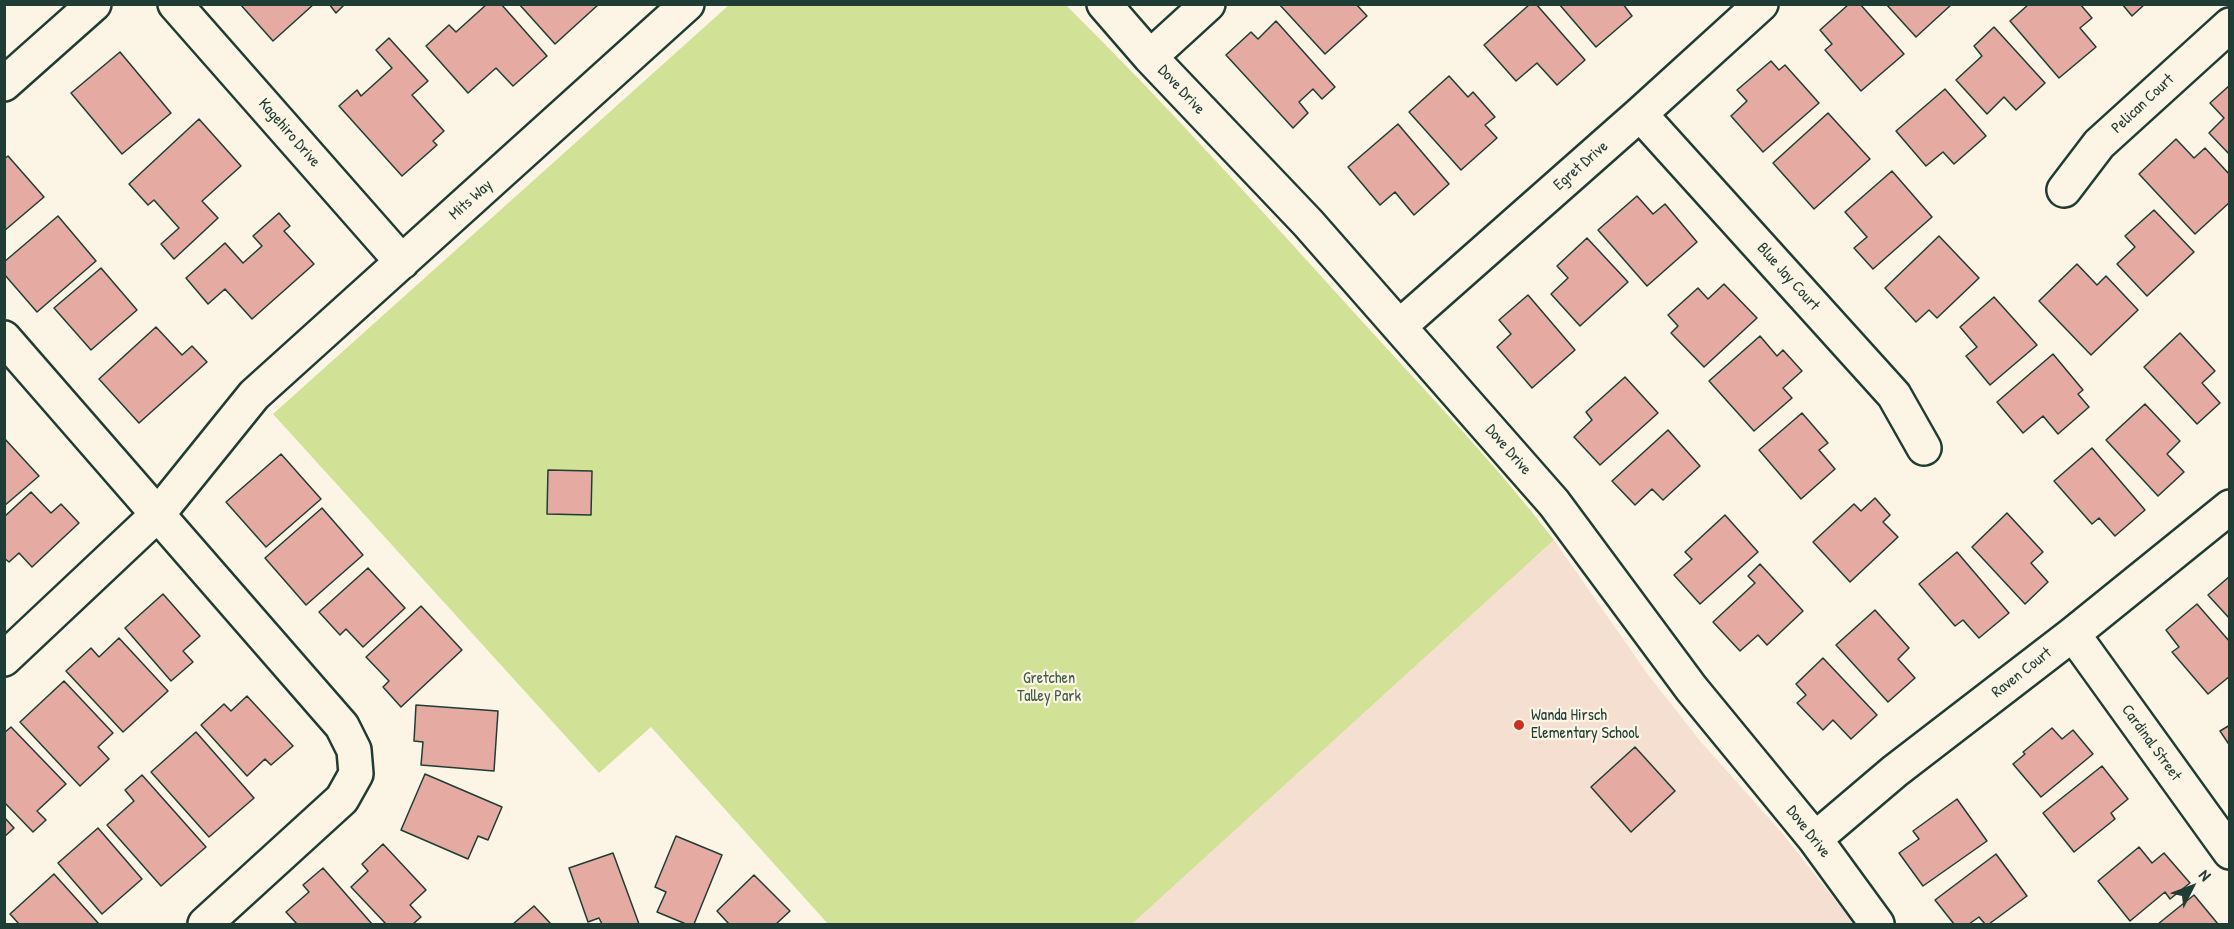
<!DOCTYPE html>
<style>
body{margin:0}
#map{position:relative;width:2234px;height:929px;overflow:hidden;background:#fcf5e5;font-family:"Patrick Hand",sans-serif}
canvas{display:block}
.frame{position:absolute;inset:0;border:6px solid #1f3d34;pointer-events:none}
.north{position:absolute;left:2162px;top:857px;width:60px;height:60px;-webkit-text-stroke:4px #fcf5e5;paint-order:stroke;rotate:48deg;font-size:16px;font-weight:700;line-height:24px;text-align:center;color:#1f3d34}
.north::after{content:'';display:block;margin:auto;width:21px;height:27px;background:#1f3d34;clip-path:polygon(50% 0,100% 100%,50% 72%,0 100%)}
</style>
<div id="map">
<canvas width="2234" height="929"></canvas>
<div class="frame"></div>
<div class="north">N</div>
</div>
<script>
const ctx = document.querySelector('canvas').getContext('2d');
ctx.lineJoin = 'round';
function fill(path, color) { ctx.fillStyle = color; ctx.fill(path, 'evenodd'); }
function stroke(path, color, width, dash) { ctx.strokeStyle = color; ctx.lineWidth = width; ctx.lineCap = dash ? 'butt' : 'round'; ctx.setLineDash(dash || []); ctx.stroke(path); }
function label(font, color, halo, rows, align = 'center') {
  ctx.font = font + ' "Patrick Hand",sans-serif'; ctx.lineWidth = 4.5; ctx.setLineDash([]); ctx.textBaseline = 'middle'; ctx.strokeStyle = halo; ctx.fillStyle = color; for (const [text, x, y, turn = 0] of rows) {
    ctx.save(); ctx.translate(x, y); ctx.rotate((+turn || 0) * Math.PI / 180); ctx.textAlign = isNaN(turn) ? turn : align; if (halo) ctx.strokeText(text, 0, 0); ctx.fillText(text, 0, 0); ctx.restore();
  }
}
const built = new Path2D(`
 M1554 540 1649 676 1701 742 1783 834 1854 924H1132Z`);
const green = new Path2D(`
 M729 5H1066C1168 106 1264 213 1360 319 1426 392 1495 463 1554 540L1132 924H828L651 727 599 773 273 414Z`);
const building = new Path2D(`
 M240 4H314L273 41Z
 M329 4H345L336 13Z
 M487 4H501L547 56 513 86 496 68 468 93 426 46 449 25 456 32Z
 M519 4H599L555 44Z
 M1279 4H1356L1367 16 1325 54Z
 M1530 4H1536L1585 60 1557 85 1537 63 1516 81 1484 45Z
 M1559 4H1623L1632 16 1596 47Z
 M1849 4H1860L1904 54 1861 91 1825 50 1832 44 1820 30Z
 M1886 4H1952L1916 37Z
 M2029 4H2080L2092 18 2080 28 2096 47 2059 78 2010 21Z
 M2122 4H2145L2132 16Z
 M1276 21 1335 87 1322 99 1313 89 1299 102 1308 113 1293 128 1226 55 1251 32 1258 39Z
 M1994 27 2045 83 2016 110 2004 97 1987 114 1956 80 1982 56 1974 46Z
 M389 38 428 81 412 95 444 131 433 141 437 145 402 176 339 106 357 90 361 96 392 68 376 50Z
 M120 52 171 113 122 154 71 93Z
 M1771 61 1779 70 1785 65 1819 103 1763 152 1731 116 1747 101 1737 90Z
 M1449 76 1468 97 1473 92 1495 117 1485 125 1497 138 1461 170 1409 112Z
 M2230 85V155L2209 133 2224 118 2210 103Z
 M1945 89 1986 136 1954 164 1943 152 1926 166 1896 131Z
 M1828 113 1870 159 1814 209 1773 163Z
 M199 119 241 166 202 201 218 218 174 259 161 244 179 228 154 200 148 205 129 184Z
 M1398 124 1449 184 1414 215 1395 192 1380 205 1348 167Z
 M2176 139 2194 158 2205 148 2230 175V202L2195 234 2139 174Z
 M8 156 44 197 4 231V159Z
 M1892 171 1932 217 1873 269 1854 248 1867 237 1845 212Z
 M1637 196 1653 214 1665 204 1697 242 1647 286 1598 230Z
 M2154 210 2194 252 2147 296 2117 264 2135 247 2125 236Z
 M279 213 290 226 284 231 314 264 252 319 225 289 208 304 186 278 225 243 243 263 262 246 253 236Z
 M58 216 96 261 37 312 4 274V262Z
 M1939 236 1979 278 1937 318 1929 310 1916 322 1885 288Z
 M1587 238 1628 282 1580 326 1551 294 1568 278 1557 266Z
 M2077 264 2097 285 2106 276 2138 310 2091 355 2039 301Z
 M101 268 137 310 91 350 54 308Z
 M1724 284 1757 318 1704 367 1671 333 1678 326 1668 315 1698 288 1708 299Z
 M1528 295 1575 350 1532 388 1497 347 1511 334 1499 320Z
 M1994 297 2037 345 1990 385 1966 356 1977 347 1960 327Z
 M156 327 182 355 192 346 207 362 139 423 99 379Z
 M2180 333 2215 371 2202 383 2220 403 2197 424 2144 367Z
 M1760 336 1777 356 1783 350 1802 371 1783 388 1792 398 1754 431 1709 381Z
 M2053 354 2083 390 2078 394 2089 407 2058 434 2043 416 2023 433 1997 402Z
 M1625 377 1658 413 1600 465 1574 437 1592 420 1586 412Z
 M2145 404 2180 441 2167 454 2184 472 2158 496 2106 440Z
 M1802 413 1828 443 1819 450 1835 469 1801 499 1759 450Z
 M1668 430 1700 466 1663 500 1652 489 1635 505 1612 481Z
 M4 438 39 476 4 506Z
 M2092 448 2145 510 2115 536 2099 518 2092 524 2054 481Z
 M281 454 321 499 266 547 226 502Z
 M548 470 592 471 591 515 547 514Z
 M31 492 51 513 61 504 79 523 32 567 19 553 9 562 4 558V517Z
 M1875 498 1890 515 1883 522 1898 537 1850 582 1813 542 1854 504 1861 511Z
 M322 508 363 555 306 605 265 558Z
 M2007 513 2043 552 2031 563 2048 582 2025 604 1972 547Z
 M1725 515 1758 552 1700 604 1674 575 1692 559 1685 552Z
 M1957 552 2009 613 1979 638 1963 620 1955 626 1919 584Z
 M1760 564 1803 611 1767 645 1758 635 1740 651 1713 622 1755 583 1748 576Z
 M368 568 405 608 363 647 346 629 340 635 319 612Z
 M2230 576V619L2208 595Z
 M163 594 200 636 183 651 193 662 171 681 125 628Z
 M2197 604 2230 642V676L2208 694 2172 652 2179 647 2166 630Z
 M421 606 462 650 401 707 383 687 389 681 366 657Z
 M1875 610 1909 648 1898 659 1915 678 1888 702 1836 645Z
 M119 638 168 691 123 732 66 671 91 648 99 657Z
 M1823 658 1877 715 1851 739 1833 720 1823 730 1797 703 1806 695 1796 684Z
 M64 681 113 733 98 747 109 759 80 786 20 722Z
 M247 696 293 746 271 765 265 759 247 776 201 725 224 704 231 711Z
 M416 705 498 711 494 771 421 765 423 742 414 741Z
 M2230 725V746L2220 731Z
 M11 727 66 784 37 811 46 820 33 832 4 802V733Z
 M2052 728 2062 739 2073 730 2093 754 2041 797 2013 764 2025 754 2023 752Z
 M196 732 254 798 209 837 151 772Z
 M1635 747 1675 791 1631 832 1591 787Z
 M2102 766 2128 799 2111 813 2115 819 2074 852 2043 813Z
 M425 774 502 807 488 840 478 836 468 859 401 830Z
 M142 775 206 847 161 886 107 825 134 801 125 790Z
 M1957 799 1987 841 1923 886 1899 853 1919 839 1913 831Z
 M4 817 14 828 4 837Z
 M98 828 142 879 102 914 58 863Z
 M676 836 722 855 694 924H686L657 912 666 892 655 887Z
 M383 844 426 890 410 905 421 917 413 924H386L351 887 368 871 362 864Z
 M2139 847 2152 863 2164 853 2190 883 2170 899 2165 892 2130 921 2098 881Z
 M613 853 639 924H602L599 918 588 922 569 868Z
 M1996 854 2027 896 1989 924H1985L1979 917 1969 924H1954L1935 900Z
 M323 868 372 924H297L286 912 309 892 303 885Z
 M54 874 99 924H19L10 914Z
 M754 875 790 911 776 924H729L717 911Z
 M2194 895 2218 924H2158Z
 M534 906 551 924H513Z`);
const minor = new Path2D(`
 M175 4 402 262
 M1104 4 1150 57 1308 223 1554 503 1691 688 1815 839 1877 924
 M1150 57 1208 4
 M4 84 94 4
 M1640 114 1894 395 1924 448
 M2064 190 2099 144 2230 25
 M1400 326 1640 114 1761 4
 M4 338 342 726 354 750 356 774 342 799 205 924
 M2073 634 2230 852
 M4 659 158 514 254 395 687 4
 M1815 839 1895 771 2073 634 2230 507`);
const markers = [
 [1519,725,6,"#c8321e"]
];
const streetNames = [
 ["Dove Drive",1181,90,47],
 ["Pelican Court",2143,104,-43],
 ["Kagehiro Drive",289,133,49],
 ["Egret Drive",1581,166,-41],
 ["Mits Way",471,200,-42],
 ["Blue Jay Court",1788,277,48],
 ["Dove Drive",1508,450,49],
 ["Raven Court",2022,673,-38],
 ["Cardinal Street",2151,743,54],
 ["Dove Drive",1808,832,52]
];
const parkNames = [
 ["Gretchen",1049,679],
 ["Talley Park",1049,697]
];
const poiNames = [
 ["Wanda Hirsch",1531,716],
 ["Elementary School",1531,734]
];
fill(built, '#f5dfd1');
fill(green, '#d1e296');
fill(building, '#e5aba2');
stroke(building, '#1f3d34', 1.5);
stroke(minor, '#1f3d34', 38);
stroke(minor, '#fcf5e5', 33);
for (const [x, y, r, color] of markers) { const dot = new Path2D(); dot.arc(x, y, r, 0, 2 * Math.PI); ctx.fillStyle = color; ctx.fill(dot); stroke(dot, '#fcf5e5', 2); }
label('16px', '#1f3d34', '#fcf5e5', streetNames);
label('16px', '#435e48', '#fcf5e5', parkNames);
label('16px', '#1f3d34', '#fcf5e5', poiNames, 'left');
</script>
